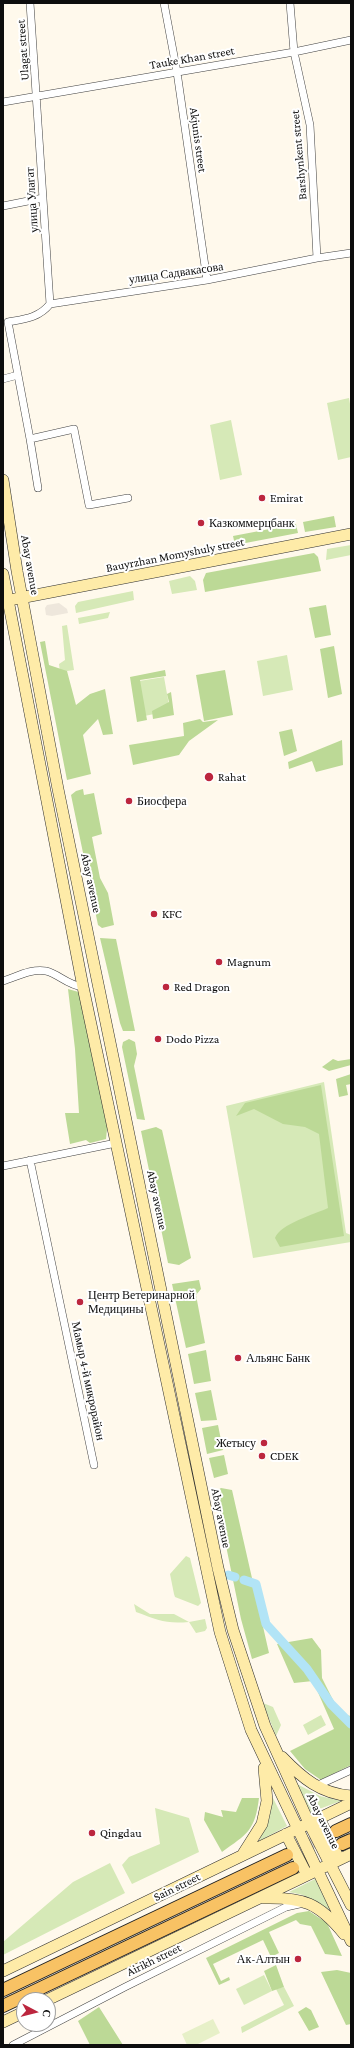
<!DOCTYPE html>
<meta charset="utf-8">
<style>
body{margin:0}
#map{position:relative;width:354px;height:2048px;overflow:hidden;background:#fff9ec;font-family:"Crimson Pro",serif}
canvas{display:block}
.frame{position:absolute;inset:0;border:4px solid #0d0d0d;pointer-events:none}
.north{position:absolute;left:16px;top:1992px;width:40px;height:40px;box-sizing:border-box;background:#fff;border:1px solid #9e9e9e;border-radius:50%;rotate:97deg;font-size:11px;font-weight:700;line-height:16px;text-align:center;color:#0d0d0d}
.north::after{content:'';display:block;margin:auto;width:14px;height:18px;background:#bc263e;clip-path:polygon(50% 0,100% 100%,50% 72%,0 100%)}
</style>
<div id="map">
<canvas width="354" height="2048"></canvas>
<div class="frame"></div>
<div class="north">С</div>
</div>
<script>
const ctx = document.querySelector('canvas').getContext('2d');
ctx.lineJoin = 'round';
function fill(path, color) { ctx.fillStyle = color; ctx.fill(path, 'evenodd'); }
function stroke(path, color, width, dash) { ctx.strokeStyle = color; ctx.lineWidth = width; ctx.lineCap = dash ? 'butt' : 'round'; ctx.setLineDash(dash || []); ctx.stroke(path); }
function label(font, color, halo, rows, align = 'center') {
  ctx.font = font + ' "Crimson Pro",serif'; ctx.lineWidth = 4; ctx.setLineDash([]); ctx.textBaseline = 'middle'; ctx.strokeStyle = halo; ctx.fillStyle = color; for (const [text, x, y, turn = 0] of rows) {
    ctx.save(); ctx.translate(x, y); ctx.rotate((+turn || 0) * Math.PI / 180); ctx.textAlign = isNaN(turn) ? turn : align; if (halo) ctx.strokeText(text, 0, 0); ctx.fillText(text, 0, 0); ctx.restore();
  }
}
const green = new Path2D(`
 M349 398 351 410V457L338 460 327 403Z
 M231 420 242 475 220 480 210 425Z
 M351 545V555L326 560 327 549Z
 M190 576 195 581 197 590 172 594 169 581Z
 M133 591 134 600 76 613 75 606 78 602Z
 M110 612 108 618 79 624 78 618Z
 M67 625 74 670 60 672 59 664 65 660 62 626Z
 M287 655 293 690 263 696 257 661Z
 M164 677 170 711 139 717 133 682Z
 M324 1082 346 1233 351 1235V1242L253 1258 226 1106Z
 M186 1556 190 1558 201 1603 198 1606 175 1597 174 1594 170 1574Z
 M134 1604 150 1614H174L189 1622 205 1619 207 1628 205 1631 196 1633 189 1622C165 1624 158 1620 136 1612Z
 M263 1703 273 1707 281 1725 276 1736Z
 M321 1715 326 1725 308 1735 303 1725Z
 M297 1784 320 1796 341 1801 311 1812Z
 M273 1798 287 1826 259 1841 269 1819Z
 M155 1808 189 1818 199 1852 132 1884 122 1865 129 1857 160 1844Z
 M110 1863 125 1893 3 1955V1942L73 1882Z
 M315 1879 330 1910 303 1895 289 1892Z
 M264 1975 272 1991 244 2005 236 1989Z
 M284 1987 294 2006 242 2033 241 2027 284 2005 276 1989Z`);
const forest = new Path2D(`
 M334 516 336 527 305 532 303 522Z
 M296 524 298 533 235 545 233 536Z
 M314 553 318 557 321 571 205 592 203 580 206 573Z
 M326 605 331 635 315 638 309 608Z
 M45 641 49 665 67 671 76 705 90 694 105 689 113 734 103 735 98 719 83 735 91 774 67 780 40 642Z
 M334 646 342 694 328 698 320 649Z
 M165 670 166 676 140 680 147 720 137 722 130 677Z
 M225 670 233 715 204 721 196 675Z
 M171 692 174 715 153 719 152 711 169 702 167 694Z
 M200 719 203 722 218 720 189 741 179 755 133 765 129 745 184 736 183 723Z
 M292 729 297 751 284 756 279 732Z
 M342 740 343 765 316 772 312 761 289 769 288 762Z
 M83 789 84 795 94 793 102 834 92 837 100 878 108 893 114 925 102 928 98 925 71 795 76 791Z
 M100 938 116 939 135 1031H123L120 1023Z
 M68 989 82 993 108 1119 106 1139 90 1143 86 1140 70 1144 65 1113H79L75 1049Z
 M129 1039 135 1042 137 1054 134 1066 145 1120 137 1119 122 1047 123 1042Z
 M333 1059 338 1061 351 1059V1065L329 1071 322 1067Z
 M351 1074V1084L346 1085 348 1095 339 1097 336 1079Z
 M321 1085 344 1236 280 1247 275 1238C280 1224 315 1214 328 1208L319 1134 305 1127 283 1124 254 1109 236 1116 245 1103Z
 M156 1127 162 1130 191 1258 179 1265 168 1263 141 1131Z
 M199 1280 201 1289 196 1295 205 1343 186 1348 172 1284Z
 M206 1350 211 1381 194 1384 188 1354Z
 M211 1390 217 1420 201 1421 195 1393Z
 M218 1425 223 1450 207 1454 202 1428Z
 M224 1455 228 1474 214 1478 209 1458Z
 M221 1488 232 1490 269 1653 252 1659 241 1619 215 1492Z
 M312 1638 321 1650 322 1678 340 1714 351 1716V1765L321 1780 305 1769 290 1751 334 1729 313 1681 294 1683 277 1644Z
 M242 1798H259C255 1831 247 1834 222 1852L204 1820 205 1812 223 1817 221 1810 236 1812Z
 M309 1911 327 1923 342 1956 325 1954 311 1926 300 1924 296 1920 269 1932 279 1953 271 1957 263 1940 213 1964 221 1981 229 1977 230 1980 219 1985 206 1958 297 1913Z
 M276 1965 284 1987 272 1991 264 1971Z
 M337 1970 351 1973V2024L346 2025 321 1972Z
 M99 2007 123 2045H90L78 2021Z
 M306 2007 311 2010 319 2027 309 2031 298 2012Z`);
const pitch = new Path2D(`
 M213 2019 220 2033 196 2045H187L182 2034Z`);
const plaza = new Path2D(`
 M59 603 67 609 68 613 52 616 46 615 45 608 47 605Z`);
const canal = new Path2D(`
 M228 1575 235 1577
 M244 1580 256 1584 266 1624 307 1669 331 1704 351 1724`);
const primaryTunnel = new Path2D(`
 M287 1855 328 1835`);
const minor = new Path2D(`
 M30 3 50 304
 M164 3 177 72 207 280
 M290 3 294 52 310 125 317 258
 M3 102 294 52 351 40
 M3 206 43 198
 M3 379 18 375
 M30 439 38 488
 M128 498 89 505 74 429 30 439 8 322C24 319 39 318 50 304L207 280 317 258 351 253
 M3 981C16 977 32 968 46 971 59 974 67 985 83 987
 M30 1160 94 1465
 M3 1166 116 1143
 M316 1786 351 1770
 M13 2045 125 1987 286 1907 304 1903`);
const secondary = new Path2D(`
 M3 480 17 571 58 789 218 1568 233 1630 265 1726 309 1823 351 1905
 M3 574 83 987 220 1632 251 1730 351 1941
 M15 599 351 534
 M282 1757C302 1778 321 1794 351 1796
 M319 1818 339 1859
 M286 1834 307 1875
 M243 1854 262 1824 267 1801 264 1768
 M264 1898C303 1897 319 1903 344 1934
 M3 1971 351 1803
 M47 2000 351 1854
 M3 2022 24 2012`);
const primary = new Path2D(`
 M336 1831 351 1824
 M342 1844 351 1840
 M3 1990 287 1855
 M3 2006 293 1868`);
const markers = [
 [262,498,4,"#bc263e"],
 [201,523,4,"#bc263e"],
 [209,777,5,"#bc263e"],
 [129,801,4,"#bc263e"],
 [154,914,4,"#bc263e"],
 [219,962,4,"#bc263e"],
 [166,987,4,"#bc263e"],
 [158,1039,4,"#bc263e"],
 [80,1302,4,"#bc263e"],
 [238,1358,4,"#bc263e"],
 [264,1443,4,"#bc263e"],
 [262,1456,4,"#bc263e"],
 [92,1833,4,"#bc263e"],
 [298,1959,4,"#bc263e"]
];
const streetNames = [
 ["Ulagat street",23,50,-94],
 ["Tauke Khan street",192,58,-10],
 ["Akjunis street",198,140,82],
 ["Barshynkent street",299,155,-95],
 ["улица Улагат",32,200,-94],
 ["улица Садвакасова",176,273,-8],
 ["Bauyrzhan Momyshuly street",175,555,-11],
 ["Abay avenue",30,565,80],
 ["Abay avenue",91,883,78],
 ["Abay avenue",157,1200,78],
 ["Мамыр 4-й микрорайон",88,1381,78],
 ["Abay avenue",221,1518,79],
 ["Abay avenue",323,1821,64],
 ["Sain street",177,1887,-26],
 ["Airikh street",154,1960,-26]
];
const poiNames = [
 ["Emirat",270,498],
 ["Казкоммерцбанк",209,523],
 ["Rahat",218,777],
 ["Биосфера",137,801],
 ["KFC",162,914],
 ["Magnum",227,962],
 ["Red Dragon",174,987],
 ["Dodo Pizza",166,1039],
 ["Центр Ветеринарной",88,1295],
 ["Медицины",88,1309],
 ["Альянс Банк",246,1358],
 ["Жетысу",256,1443,"right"],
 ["CDEK",270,1456],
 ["Qingdau",100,1833],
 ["Ак-Алтын",290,1959,"right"]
];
fill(green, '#d6e9b7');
fill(forest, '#bcd996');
fill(pitch, '#e7f0c8');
fill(plaza, '#eee7dc');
stroke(canal, '#b2e4f6', 9);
stroke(primaryTunnel, '#dbd6cb', 12, [12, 6]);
stroke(minor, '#404040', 8);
stroke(secondary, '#2f2f2f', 12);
stroke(primary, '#1e1e1e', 14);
stroke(minor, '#fff', 7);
stroke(secondary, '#feeba8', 11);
stroke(primary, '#f8c264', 12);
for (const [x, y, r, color] of markers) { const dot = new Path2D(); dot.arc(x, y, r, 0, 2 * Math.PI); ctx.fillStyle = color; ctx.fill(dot); stroke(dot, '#fff', 1.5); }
label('12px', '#0d0d0d', '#fff', streetNames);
label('12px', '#0d0d0d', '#fff', poiNames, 'left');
</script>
